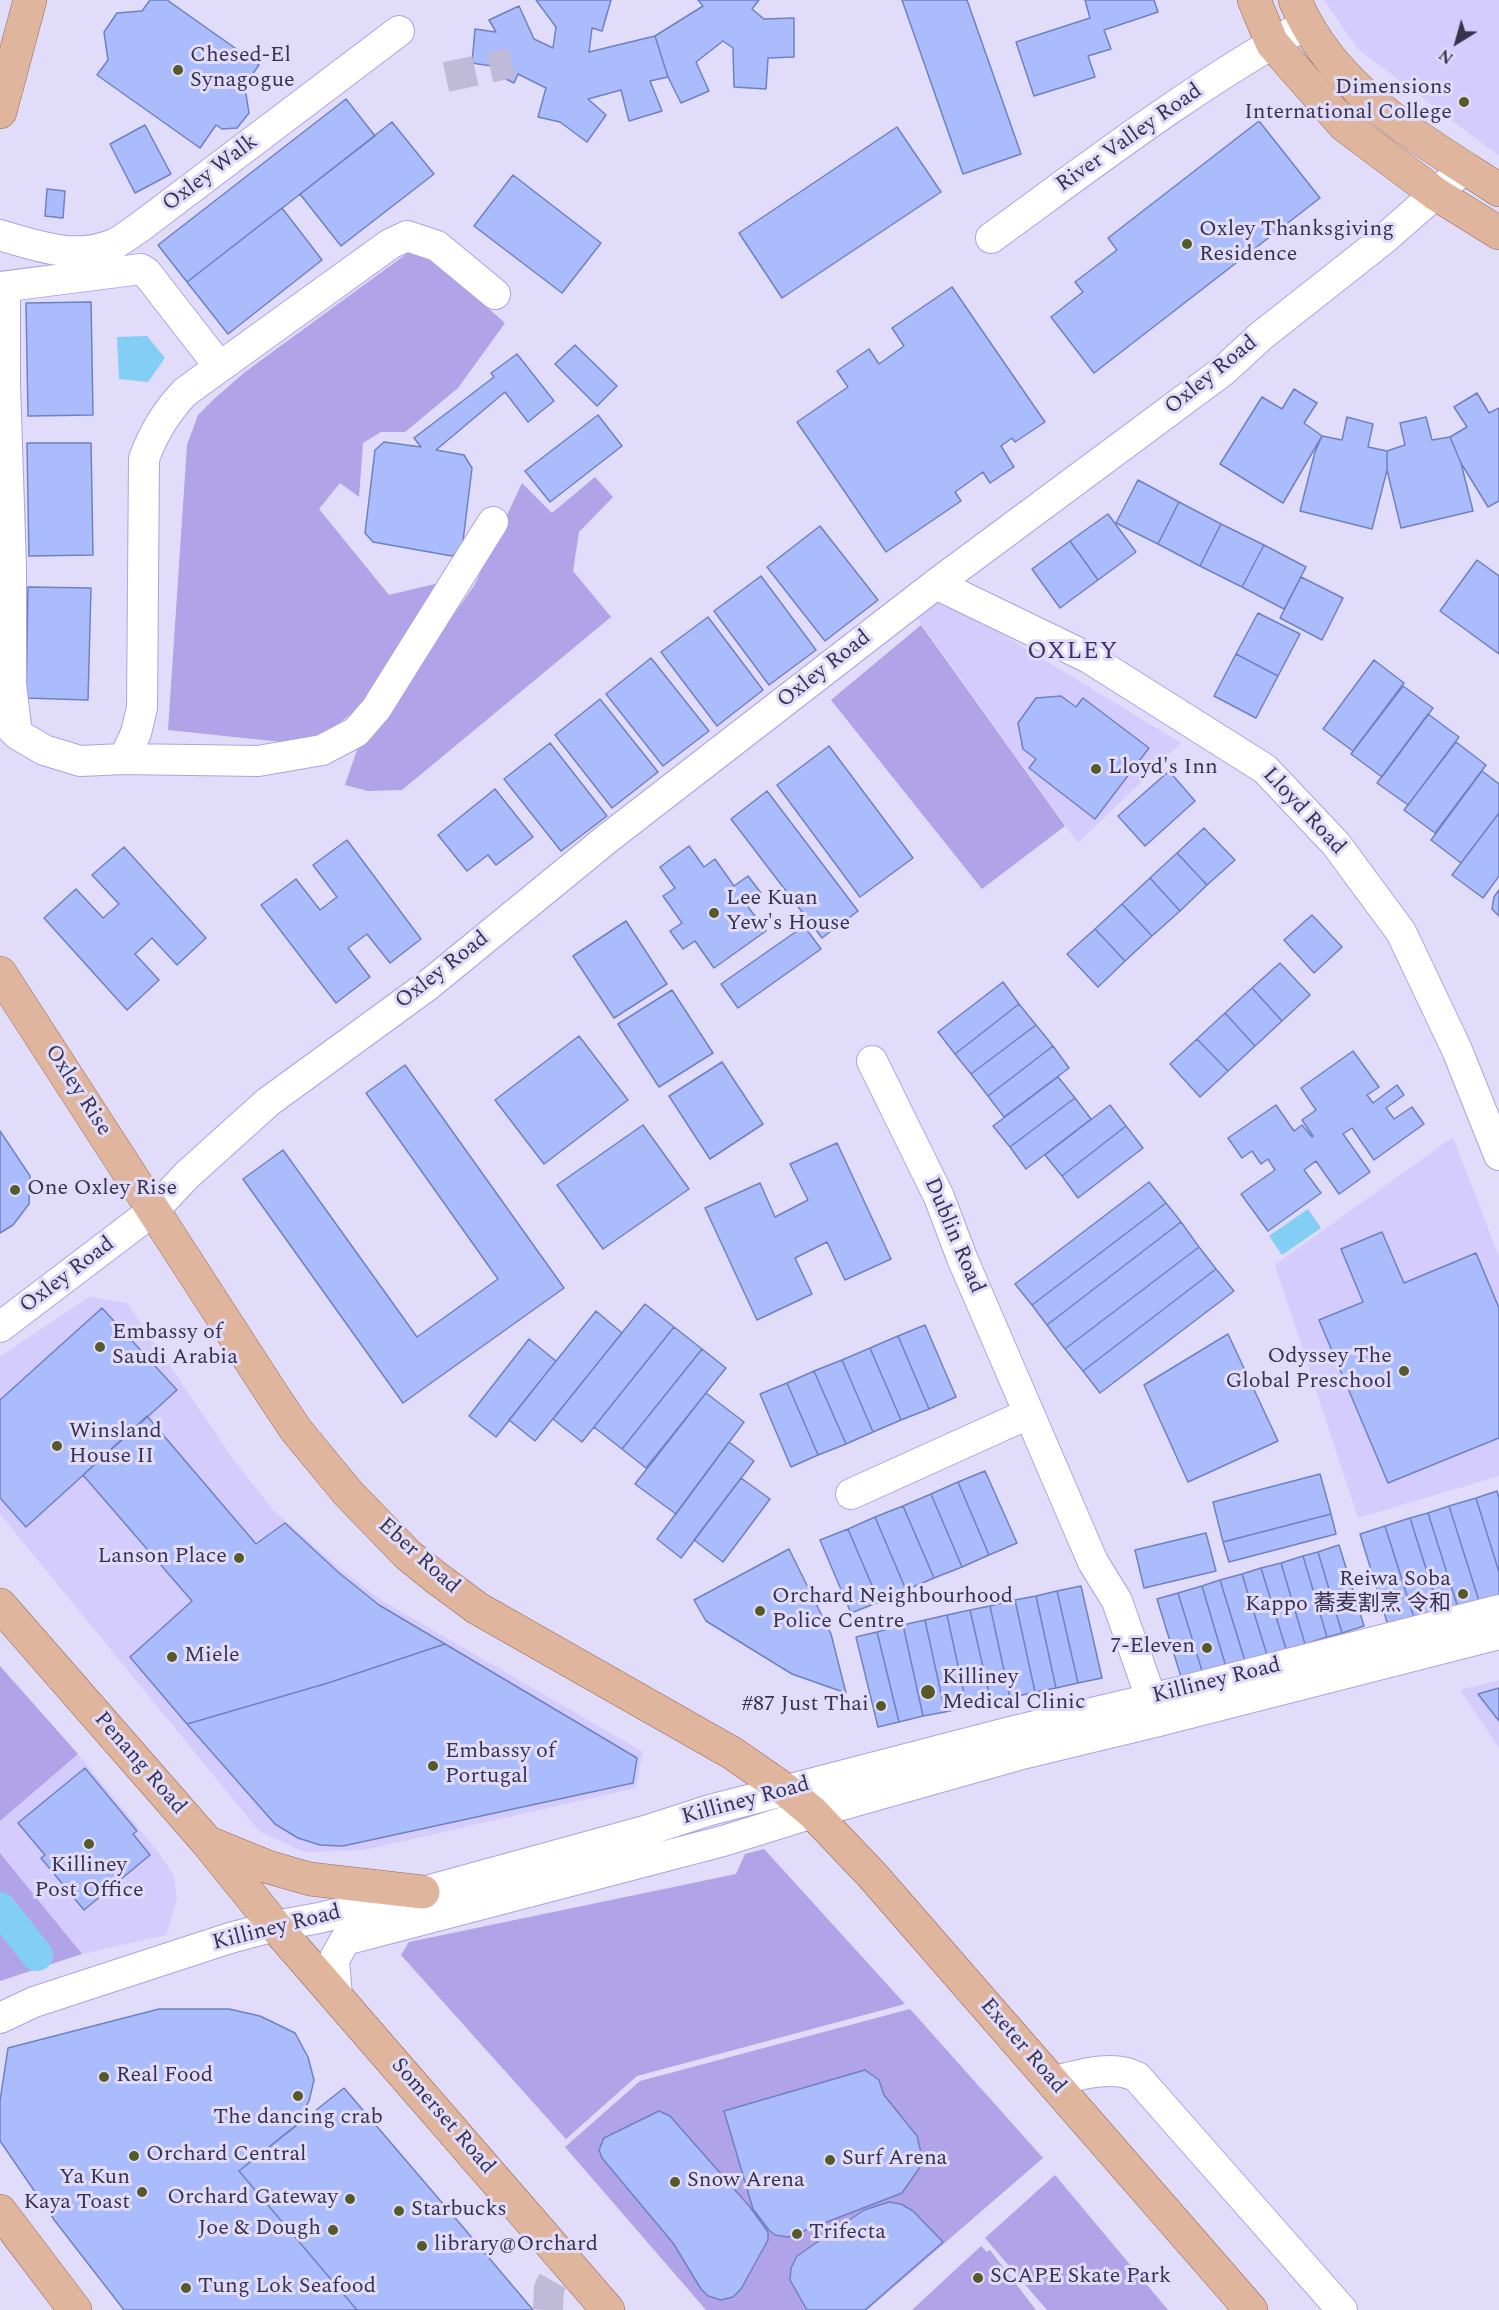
<!DOCTYPE html>
<meta charset="utf-8">
<style>
body{margin:0}
#map{position:relative;width:1499px;height:2310px;overflow:hidden;background:#e0dcf9;font-family:Spectral,serif}
canvas{display:block}
.north{position:absolute;left:1427px;top:12px;width:60px;height:60px;-webkit-text-stroke:4px #e0dcf9;paint-order:stroke;rotate:217deg;font-size:16px;font-weight:700;line-height:24px;text-align:center;color:#37324e}
.north::after{content:'';display:block;margin:auto;width:21px;height:27px;background:#37324e;clip-path:polygon(50% 0,100% 100%,50% 72%,0 100%)}
</style>
<div id="map">
<canvas width="1499" height="2310"></canvas>
<div class="north">N</div>
</div>
<script>
const ctx = document.querySelector('canvas').getContext('2d');
ctx.lineJoin = 'round';
function fill(path, color) { ctx.fillStyle = color; ctx.fill(path, 'evenodd'); }
function stroke(path, color, width, dash) { ctx.strokeStyle = color; ctx.lineWidth = width; ctx.lineCap = dash ? 'butt' : 'round'; ctx.setLineDash(dash || []); ctx.stroke(path); }
function label(font, color, halo, rows, align = 'center') {
  ctx.font = font + ' Spectral,"Noto Sans SC",serif'; ctx.lineWidth = 6; ctx.setLineDash([]); ctx.textBaseline = 'middle'; ctx.strokeStyle = halo; ctx.fillStyle = color; for (const [text, x, y, turn = 0] of rows) {
    ctx.save(); ctx.translate(x, y); ctx.rotate((+turn || 0) * Math.PI / 180); ctx.textAlign = isNaN(turn) ? turn : align; if (halo) ctx.strokeText(text, 0, 0); ctx.fillText(text, 0, 0); ctx.restore();
  }
}
const built = new Path2D(`
 M1324 0H1499V156L1358 49Z
 M941 597 1181 743 1078 843 916 616Z
 M1453 1137 1499 1257V1476L1358 1518 1275 1265Z
 M89 1297 127 1303 233 1459 272 1509 340 1569 381 1600 643 1752 636 1788 364 1850 304 1852 259 1831 0 1514V1357Z
 M1499 1680V1748L1460 1690Z
 M78 1754 159 1853 174 1876 177 1900 166 1935 82 1954 0 1853V1821Z`);
const green = new Path2D(`
 M409 252 431 258 505 323 458 388 405 432H381L363 443 359 497 340 483 319 509 389 595 443 582 361 706 311 745 168 730 187 445 198 415 214 399 245 372Z
 M595 477 613 497 579 532 573 571 611 617 402 790 368 791 345 785 357 750 474 586 522 483 552 513Z
 M921 625 1065 826 982 889 831 700Z
 M0 1666 78 1754 0 1821Z
 M764 1849 905 2004 637 2076 566 2139 401 1955 409 1942 736 1874 745 1854Z
 M0 1853 82 1954 0 1981Z
 M910 2009 1043 2158 867 2310H706L565 2147 640 2081Z
 M1055 2175 1168 2310H1047L985 2238Z
 M981 2246 987 2252 990 2250 1036 2310H912Z`);
const water = new Path2D(`
 M147 336 165 358 148 382 119 379 117 337Z
 M1308 1209 1321 1228 1282 1255 1269 1236Z`);
const canal = new Path2D(`
 M0 1908 37 1955`);
const building = new Path2D(`
 M150 0H167L259 65 241 90 246 94 249 113 237 128 222 129 216 125 200 148 97 75 108 60 104 32 117 13 142 11Z
 M536 0H611L602 31 592 28 589 52 655 36 668 77 650 81 662 111 629 121 621 90 588 99 606 115 587 142 560 122 538 117 546 88 518 74 514 83 496 74 498 67 472 63 475 29 496 32 489 20 519 6 534 39 553 48 556 27Z
 M698 0H759L752 9 764 19 794 18V57L768 58 766 89 734 87 733 48 723 41 696 62 709 91 681 103 668 77 655 36 703 6Z
 M902 0H967L1021 154 963 174Z
 M1085 0H1154L1158 12 1104 30 1111 49 1088 56 1095 77 1034 96 1016 42 1090 18Z
 M346 99 375 136 187 282 158 245Z
 M1259 121 1320 198 1094 373 1051 317 1083 292 1075 282 1117 250 1108 238Z
 M392 122 434 174 341 246 300 194Z
 M145 125 171 174 135 193 110 144Z
 M897 127 941 192 782 298 739 233Z
 M513 175 601 243 562 293 474 226Z
 M47 189 65 191 63 218 45 216Z
 M282 208 322 260 228 334 187 282Z
 M952 287 1045 422 1015 442 1012 438 1001 446 1014 467 990 483 983 472 955 492 961 501 886 552 797 422 848 387 837 371 869 349 879 364 904 346 892 328Z
 M91 302 93 415 28 416 26 303Z
 M575 345 617 386 597 406 555 364Z
 M517 354 554 401 528 422 505 392 436 450 464 455 472 468 462 549 452 556 373 542 365 533 375 450 384 442 421 447 414 438 494 377 491 373Z
 M1294 389 1317 403 1304 423 1322 436 1283 503 1220 464 1262 397 1282 409Z
 M1477 393 1489 413 1499 408V501L1488 507 1461 463 1450 437 1467 427 1454 407Z
 M598 415 622 446 550 502 525 471Z
 M1347 417 1373 424 1368 447 1387 451V470L1372 529 1300 511 1315 452 1322 436 1342 440Z
 M1426 417 1432 440 1450 437 1461 463 1473 511 1401 528 1387 470V451L1405 445 1400 423Z
 M27 443H91L93 555 29 556Z
 M1138 480 1179 502 1158 544 1116 523Z
 M1179 502 1221 524 1200 566 1158 544Z
 M1108 514 1136 552 1098 580 1070 541Z
 M1221 524 1264 545 1242 587 1200 566Z
 M820 526 878 600 825 641 767 567Z
 M1070 541 1098 580 1060 608 1032 569Z
 M1264 545 1306 567 1284 609 1242 587Z
 M1477 560 1499 576V654L1440 611Z
 M761 576 816 650 769 685 714 611Z
 M1301 577 1343 598 1322 640 1280 618Z
 M28 587 91 588 88 700 26 698Z
 M1258 613 1300 634 1278 676 1236 654Z
 M708 617 763 690 717 726 661 652Z
 M1236 654 1278 676 1256 718 1214 696Z
 M651 658 709 731 663 766 606 694Z
 M1374 660 1404 683 1353 751 1323 729Z
 M1403 686 1433 708 1382 777 1351 754Z
 M1061 696 1076 707 1083 698 1149 748 1095 819 1029 768 1036 759 1023 749 1018 723 1036 698Z
 M600 699 658 772 612 808 555 735Z
 M1428 714 1459 737 1408 805 1377 783Z
 M1456 742 1486 765 1435 833 1404 810Z
 M550 743 607 816 561 851 504 779Z
 M829 746 913 858 860 897 777 785Z
 M1169 771 1195 801 1145 846 1118 816Z
 M1482 771 1499 784V813L1461 863 1431 840Z
 M495 789 533 837 496 865 488 855 467 871 438 835Z
 M767 791 858 911 822 938 731 819Z
 M1499 813V876L1483 898 1452 875Z
 M1204 828 1235 860 1207 885 1177 853Z
 M347 840 421 939 390 963 367 934 348 948 370 977 336 1003 261 905 296 879 320 910 337 897 313 865Z
 M689 846 704 867 715 859 734 886 748 876 761 893 746 904 766 931 714 968 695 941 683 949 670 931 682 923 663 896 675 888 660 867Z
 M124 847 206 938 177 965 152 938 135 954 159 980 127 1010 44 918 76 889 103 918 119 904 92 875Z
 M1177 853 1207 885 1180 911 1150 878Z
 M1150 878 1180 911 1152 936 1122 904Z
 M1499 890V916L1492 909 1494 897Z
 M1122 904 1152 936 1125 961 1095 929Z
 M1312 915 1342 947 1314 973 1284 940Z
 M626 921 667 984 614 1018 573 956Z
 M804 926 821 949 738 1008 721 984Z
 M1095 929 1125 961 1098 987 1067 954Z
 M1280 963 1310 995 1282 1021 1252 988Z
 M1003 982 1019 1004 955 1054 938 1032Z
 M1252 988 1282 1021 1255 1046 1225 1013Z
 M672 990 713 1053 659 1087 618 1024Z
 M1019 1004 1036 1025 971 1074 955 1054Z
 M1225 1013 1255 1046 1228 1071 1197 1039Z
 M1036 1025 1053 1046 988 1096 971 1074Z
 M579 1036 628 1100 544 1164 495 1100Z
 M1197 1039 1228 1071 1200 1097 1170 1064Z
 M1053 1046 1069 1068 1004 1117 988 1096Z
 M1353 1051 1379 1087 1367 1095 1373 1103 1397 1085 1404 1095 1386 1108 1394 1119 1412 1107 1424 1124 1374 1160 1352 1128 1343 1134 1370 1172 1339 1194 1316 1161 1304 1170 1321 1193 1268 1231 1241 1194 1275 1170 1268 1159 1261 1164 1252 1151 1242 1158 1228 1138 1276 1105 1294 1131 1302 1125 1312 1137 1313 1136 1302 1120 1316 1110 1301 1088Z
 M722 1062 763 1124 710 1159 669 1096Z
 M405 1065 564 1288 403 1403 243 1179 283 1150 417 1337 498 1279 366 1093Z
 M1058 1077 1075 1098 1010 1147 993 1126Z
 M1075 1098 1091 1119 1026 1169 1010 1147Z
 M1110 1105 1126 1126 1062 1176 1045 1155Z
 M643 1125 689 1189 603 1249 557 1185Z
 M1126 1126 1143 1148 1078 1198 1062 1176Z
 M0 1131 30 1176 29 1204 13 1225 0 1233Z
 M837 1143 891 1259 845 1280 827 1242 795 1258 812 1294 757 1320 705 1208 760 1183 775 1217 808 1200 790 1164Z
 M1149 1182 1166 1203 1032 1305 1015 1284Z
 M1166 1203 1181 1222 1047 1325 1032 1305Z
 M1181 1222 1199 1247 1065 1349 1047 1325Z
 M1382 1232 1404 1283 1476 1253 1499 1308V1438L1388 1483 1319 1320 1363 1302 1341 1249Z
 M1199 1247 1216 1269 1083 1371 1065 1349Z
 M1216 1269 1234 1291 1100 1393 1083 1371Z
 M645 1304 674 1327 582 1442 553 1419Z
 M102 1308 177 1390 26 1527 0 1498V1400Z
 M596 1311 622 1333 535 1441 509 1420Z
 M925 1325 956 1397 929 1409 898 1336Z
 M674 1327 702 1349 622 1449 594 1427Z
 M1228 1334 1278 1441 1188 1482 1144 1385Z
 M898 1336 929 1409 901 1420 870 1348Z
 M529 1339 556 1361 496 1437 469 1416Z
 M870 1348 901 1420 873 1432 842 1360Z
 M702 1349 726 1368 646 1468 622 1449Z
 M842 1360 873 1432 846 1444 814 1371Z
 M814 1371 846 1444 818 1455 787 1383Z
 M787 1383 818 1455 791 1467 760 1394Z
 M706 1393 744 1422 676 1514 635 1484Z
 M147 1416 256 1544 285 1523 338 1572 379 1605 445 1644 328 1683 187 1724 130 1657 192 1601 83 1475Z
 M729 1442 754 1461 681 1558 657 1539Z
 M985 1471 1017 1543 989 1555 958 1482Z
 M1320 1474 1331 1514 1223 1542 1213 1502Z
 M741 1478 770 1499 723 1562 694 1540Z
 M958 1482 989 1555 962 1567 931 1494Z
 M1497 1491 1499 1498V1572L1476 1498Z
 M931 1494 962 1567 934 1578 903 1506Z
 M1476 1498 1499 1572V1598L1480 1604 1449 1506Z
 M903 1506 934 1578 906 1590 875 1517Z
 M1449 1506 1480 1604 1459 1611 1428 1513Z
 M1428 1513 1459 1611 1441 1616 1410 1518Z
 M1331 1514 1336 1534 1229 1562 1223 1542Z
 M875 1517 906 1590 879 1602 848 1529Z
 M1410 1518 1441 1616 1416 1624 1385 1526Z
 M1385 1526 1416 1624 1390 1632 1360 1534Z
 M848 1529 879 1602 851 1613 820 1540Z
 M1206 1533 1216 1571 1144 1588 1135 1550Z
 M1339 1545 1364 1626 1342 1633 1318 1552Z
 M789 1549 831 1634 846 1693 792 1674 706 1621 694 1600Z
 M1318 1552 1342 1633 1327 1637 1303 1556Z
 M1303 1556 1327 1637 1305 1644 1281 1563Z
 M1281 1563 1305 1644 1286 1649 1261 1568Z
 M1261 1568 1286 1649 1267 1655 1242 1574Z
 M1242 1574 1267 1655 1245 1661 1220 1580Z
 M1220 1580 1245 1661 1226 1667 1202 1586Z
 M1081 1586 1102 1678 1078 1683 1057 1591Z
 M1202 1586 1226 1667 1203 1674 1178 1593Z
 M1057 1591 1078 1683 1056 1688 1036 1596Z
 M1178 1593 1203 1674 1182 1680 1157 1599Z
 M1036 1596 1056 1688 1035 1692 1015 1600Z
 M1015 1600 1035 1692 1010 1698 990 1606Z
 M990 1606 1010 1698 991 1702 970 1610Z
 M970 1610 991 1702 967 1707 947 1615Z
 M947 1615 967 1707 945 1712 925 1620Z
 M925 1620 945 1712 923 1716 903 1625Z
 M903 1625 923 1716 899 1722 877 1632Z
 M877 1632 899 1722 878 1727 856 1637Z
 M445 1644 637 1758 633 1783 343 1846 320 1845 298 1838 275 1824 187 1724 328 1683Z
 M1499 1688V1721L1478 1694Z
 M85 1768 137 1831 133 1834 150 1855 84 1910 41 1858 45 1855 18 1823Z
 M159 2009H229L260 2016 295 2033 308 2057 314 2080 309 2101 295 2126 239 2171 357 2310H124L55 2221 0 2141V2101L8 2048Z
 M865 2070 879 2080 884 2095 917 2136 921 2153 920 2167 902 2193 788 2237 775 2235 769 2230 753 2209 724 2111Z
 M344 2088 462 2226 533 2310H357L239 2171Z
 M659 2111 670 2116 750 2207 768 2232V2240L741 2289 733 2297 721 2300 708 2296 701 2289 673 2243 602 2158 599 2150 604 2138Z
 M889 2202 901 2204 913 2211 943 2242 865 2310H807L790 2280 791 2268 797 2256 864 2210Z`);
const minorTunnel = new Path2D(`
 M446 77 512 63
 M548 2310 549 2288 565 2259`);
const minor = new Path2D(`
 M0 235C36 246 79 261 116 243 124 239 132 232 140 227L399 31
 M991 238C1093 164 1194 86 1305 25
 M0 287 141 269 146 272 219 366
 M5 287V385L11 567V685L17 734
 M936 584 1089 658 1265 769 1336 844 1401 932 1457 1050 1499 1155
 M0 717 17 734 44 750 80 761 124 759 258 761 322 750 356 732 376 709 493 522
 M124 759 136 733 142 708 144 459C153 433 166 412 185 392L390 244 407 236 437 246 495 294
 M872 1061 939 1197 962 1258 1093 1562 1117 1601 1158 1718
 M0 1327 154 1210 187 1175 268 1102 427 986 608 838 936 584 1223 371 1261 336 1384 239 1465 168
 M851 1494 1028 1414
 M337 1996 334 1960 345 1940 723 1841 813 1813 1018 1755 1159 1721 1499 1634
 M0 2018 34 2002 230 1938 275 1926 319 1918 423 1892 645 1831 710 1810 1014 1731 1151 1699 1499 1610
 M1052 2082C1078 2075 1113 2064 1137 2077L1342 2310`);
const major = new Path2D(`
 M1254 0 1272 43 1345 126 1436 194 1499 233
 M1295 0C1332 90 1421 139 1499 190
 M0 112 30 0
 M0 973 272 1394 296 1430 348 1493 408 1555 434 1576 477 1608 732 1753 787 1791 813 1813 872 1875 1251 2310
 M0 1605 207 1842 275 1926 608 2310
 M209 1843 268 1867 310 1879 423 1892
 M0 2211 75 2310`);
const markers = [
 [178,70,6,"#565a28"],
 [1464,102,6,"#565a28"],
 [1187,244,6,"#565a28"],
 [1096,769,6,"#565a28"],
 [714,913,6,"#565a28"],
 [15,1190,6,"#565a28"],
 [100,1347,6,"#565a28"],
 [1404,1371,6,"#565a28"],
 [57,1446,6,"#565a28"],
 [239,1558,6,"#565a28"],
 [1463,1594,6,"#565a28"],
 [760,1611,6,"#565a28"],
 [1207,1648,6,"#565a28"],
 [172,1657,6,"#565a28"],
 [928,1692,8,"#565a28"],
 [881,1706,6,"#565a28"],
 [433,1766,6,"#565a28"],
 [89,1844,6,"#565a28"],
 [104,2077,6,"#565a28"],
 [298,2096,6,"#565a28"],
 [134,2156,6,"#565a28"],
 [830,2160,6,"#565a28"],
 [675,2182,6,"#565a28"],
 [142,2192,6,"#565a28"],
 [350,2199,6,"#565a28"],
 [399,2211,6,"#565a28"],
 [333,2230,6,"#565a28"],
 [797,2234,6,"#565a28"],
 [422,2246,6,"#565a28"],
 [978,2278,6,"#565a28"],
 [186,2288,6,"#565a28"]
];
const poiNames = [
 ["Chesed-El",190,57],
 ["Synagogue",190,82],
 ["Dimensions",1452,89,"right"],
 ["International College",1452,114,"right"],
 ["Oxley Thanksgiving",1199,231],
 ["Residence",1199,256],
 ["Lloyd's Inn",1108,769],
 ["Lee Kuan",726,900],
 ["Yew's House",726,925],
 ["One Oxley Rise",27,1190],
 ["Embassy of",112,1334],
 ["Saudi Arabia",112,1359],
 ["Odyssey The",1392,1358,"right"],
 ["Global Preschool",1392,1383,"right"],
 ["Winsland",69,1433],
 ["House II",69,1458],
 ["Lanson Place",227,1558,"right"],
 ["Reiwa Soba",1451,1581,"right"],
 ["Kappo 蕎麦割烹 令和",1451,1606,"right"],
 ["Orchard Neighbourhood",772,1598],
 ["Police Centre",772,1623],
 ["7-Eleven",1195,1648,"right"],
 ["Miele",184,1657],
 ["Killiney",942,1679],
 ["Medical Clinic",942,1704],
 ["#87 Just Thai",869,1706,"right"],
 ["Embassy of",445,1753],
 ["Portugal",445,1778],
 ["Killiney",89,1867,"center"],
 ["Post Office",89,1892,"center"],
 ["Real Food",116,2077],
 ["The dancing crab",298,2119,"center"],
 ["Orchard Central",146,2156],
 ["Surf Arena",842,2160],
 ["Ya Kun",130,2179,"right"],
 ["Kaya Toast",130,2204,"right"],
 ["Snow Arena",687,2182],
 ["Orchard Gateway",338,2199,"right"],
 ["Starbucks",411,2211],
 ["Joe & Dough",321,2230,"right"],
 ["Trifecta",809,2234],
 ["library@Orchard",434,2246],
 ["SCAPE Skate Park",990,2278],
 ["Tung Lok Seafood",198,2288]
];
const streetNames = [
 ["River Valley Road",1130,139,-35],
 ["Oxley Walk",211,174,-37],
 ["Oxley Road",1212,376,-39],
 ["Oxley Road",825,670,-38],
 ["Lloyd Road",1303,812,47],
 ["Oxley Road",443,971,-38],
 ["Oxley Rise",77,1091,57],
 ["Dublin Road",953,1236,67],
 ["Oxley Road",68,1276,-37],
 ["Eber Road",418,1557,42],
 ["Killiney Road",1217,1682,-14],
 ["Penang Road",139,1764,49],
 ["Killiney Road",746,1802,-15],
 ["Killiney Road",277,1929,-14],
 ["Exeter Road",1022,2047,49],
 ["Somerset Road",442,2117,49]
];
const neighbourhoodNames = [
 ["OXLEY",1073,653]
];
fill(built, '#d4ccfc');
fill(green, '#b0a3e7');
fill(water, '#83cef5');
stroke(canal, '#83cef5', 32);
fill(building, '#abbcfc');
stroke(building, '#7080c1', 1.5);
stroke(minorTunnel, '#bebad7', 30, [30, 15]);
stroke(minor, '#aea1e6', 32);
stroke(major, '#966957', 34);
stroke(minor, '#fff', 30);
stroke(major, '#dfb69d', 33);
for (const [x, y, r, color] of markers) { const dot = new Path2D(); dot.arc(x, y, r, 0, 2 * Math.PI); ctx.fillStyle = color; ctx.fill(dot); stroke(dot, '#e0dcf9', 2); }
label('22px', '#37324e', '#e0dcf9', poiNames, 'left');
label('22px', '#37324e', '#e0dcf9', streetNames);
ctx.letterSpacing = '1.5px';
label('24px', '#3d2d69', '#e0dcf9', neighbourhoodNames);
ctx.letterSpacing = '0px';
</script>
